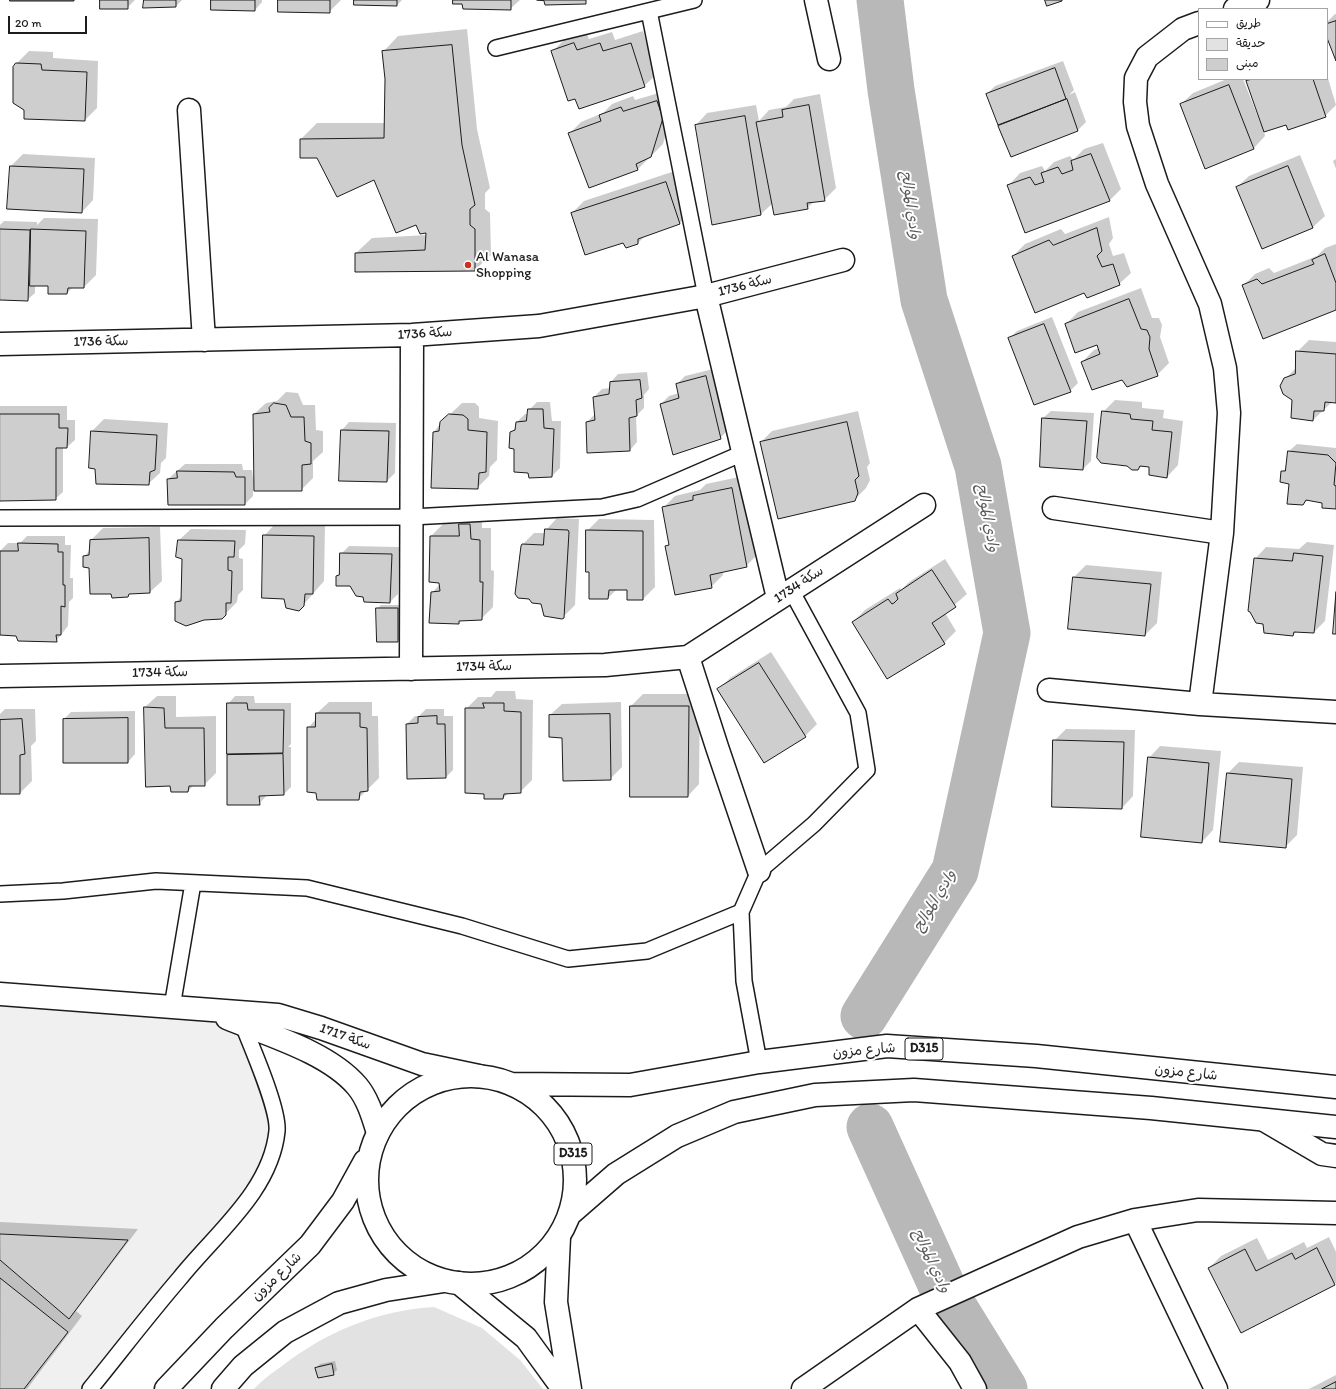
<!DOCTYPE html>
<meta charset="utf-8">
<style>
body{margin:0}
#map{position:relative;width:1336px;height:1389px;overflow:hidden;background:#fff;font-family:Itim,"Playpen Sans Arabic",sans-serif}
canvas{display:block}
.legend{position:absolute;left:1198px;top:8px;width:130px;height:72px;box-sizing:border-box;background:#fff;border:1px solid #a4a4a4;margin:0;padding:5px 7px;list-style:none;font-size:12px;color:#1c1c1c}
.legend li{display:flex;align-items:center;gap:8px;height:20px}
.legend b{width:20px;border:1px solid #a4a4a4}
.scale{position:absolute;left:8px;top:16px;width:79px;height:18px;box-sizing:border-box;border:2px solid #1c1c1c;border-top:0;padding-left:5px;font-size:12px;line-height:14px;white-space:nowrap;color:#1c1c1c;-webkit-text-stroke:3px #fff;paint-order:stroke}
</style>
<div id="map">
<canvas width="1336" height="1389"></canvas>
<ul class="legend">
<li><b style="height:5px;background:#fff"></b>طريق</li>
<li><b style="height:11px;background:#e2e2e2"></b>حديقة</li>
<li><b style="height:11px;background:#cecece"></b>مبنى</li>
</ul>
<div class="scale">20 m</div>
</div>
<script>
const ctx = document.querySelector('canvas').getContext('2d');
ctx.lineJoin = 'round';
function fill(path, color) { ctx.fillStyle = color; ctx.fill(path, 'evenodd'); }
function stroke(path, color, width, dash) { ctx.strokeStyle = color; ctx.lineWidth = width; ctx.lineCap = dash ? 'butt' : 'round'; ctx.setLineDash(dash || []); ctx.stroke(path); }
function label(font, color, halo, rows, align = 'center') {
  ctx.font = font + ' Itim,"Playpen Sans Arabic",sans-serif'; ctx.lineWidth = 4; ctx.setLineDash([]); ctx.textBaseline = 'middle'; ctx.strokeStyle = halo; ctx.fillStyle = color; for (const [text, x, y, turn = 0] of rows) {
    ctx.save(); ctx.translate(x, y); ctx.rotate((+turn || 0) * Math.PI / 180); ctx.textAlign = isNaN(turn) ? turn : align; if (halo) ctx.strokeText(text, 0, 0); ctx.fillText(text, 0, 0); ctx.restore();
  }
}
const built = new Path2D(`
 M0 994 243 1025 277 1130 261 1180 90 1389H0Z`);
const green = new Path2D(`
 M434 1307 482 1328 520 1360 543 1389H254C262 1380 272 1373 282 1366 326 1332 378 1310 434 1307Z`);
const shadow = new Path2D(`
 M101 0H135L127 8Z
 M144 0H182L176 6Z
 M212 0H262V2L255 10Z
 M279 0H341L329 12Z
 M355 0H402L397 5Z
 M454 0H520L510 9Z
 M1335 14H1336V59L1327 35V22Z
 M467 29 477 129 490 188 485 193V209L490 213 491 255 475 270 356 253 372 238 427 235V231L417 223 374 179 317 157 301 139 317 123H386V78L383 52 398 36Z
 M643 31 656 75 644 86 553 51 564 40 586 32 589 39 612 32 615 40Z
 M29 51 53 52V58L98 61 97 108 85 120 25 110 17 63Z
 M1063 61 1074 90 1069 95 1075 92 1086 122 1078 130 1011 156 999 127 1004 122 987 94 995 86Z
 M1327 75 1336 105 1325 116 1286 124 1264 132 1265 136 1254 148 1181 104 1193 93 1227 79H1243L1261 124 1262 123 1248 82 1250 79H1327Z
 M669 90 674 106 663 144 638 169 589 187 570 133 581 122 603 113 612 104 633 96 635 100Z
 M820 94 836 188 824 200 815 201 807 208 773 203 761 214 713 224 696 125 707 113 756 105 759 121 769 110 786 107 794 99Z
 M1103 143 1121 189 1109 201 1009 185 1020 173 1042 166 1045 171 1054 162 1070 156 1073 160 1084 149Z
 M23 154 95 158 93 200 82 212 11 166Z
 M1300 155 1325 216 1313 227 1262 248 1237 187 1249 176Z
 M1336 159V169L1333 161Z
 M678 170 691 212 680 223 646 235 638 243 623 242 572 213 584 201Z
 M1109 217 1113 238 1109 244 1113 256 1124 253 1131 273 1119 284 1084 292 1013 256 1025 244 1061 229 1065 234Z
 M44 218 98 219 96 275 84 287H73L67 293 49 286 35 285V293L27 300 0 299V225L4 221 37 222V225Z
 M1336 244V309L1244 285 1255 274 1269 268 1274 273 1317 256 1325 248Z
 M1141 288 1152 318H1159L1162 325 1160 337 1169 363 1157 375 1123 378 1082 362 1094 350 1099 348 1098 344 1066 324 1078 312Z
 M1052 317 1078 383 1070 391 1009 339 1017 331Z
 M1309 340 1336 342V402H1332L1313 420 1293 399 1285 379 1296 368 1297 352Z
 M713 369 728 430 720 438 661 404 669 396 679 393 677 384 685 376Z
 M647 372 649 389 644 395V408L636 416 637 442 630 450 587 422 595 414 594 397 602 389 610 388 611 382 618 374Z
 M286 392 298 393 303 405H315L316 430 323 431V452L313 461V478L301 490H253V496L245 504 167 503 168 479 185 464H242L243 470H252L253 478H255L254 414 266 403 277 401Z
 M1115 400 1142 402V408L1164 410 1163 418 1183 421 1178 465 1167 477 1150 466H1142L1138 469 1103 412Z
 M537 402H550L552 421H561L560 468 552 476 530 477 515 448 511 433 517 426V422L525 414H528L529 410Z
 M462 403H475L479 407V418L498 421 497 460 490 467 489 476 477 488 434 432 441 423Z
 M0 406H67V420H75V440L67 447H63V492L55 499 0 500Z
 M858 411 870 463 867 467 870 480 866 488 854 500 761 442 772 431Z
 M1051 411 1094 413 1091 461 1083 469 1043 418Z
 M104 419 168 423 166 458 161 463 160 473 148 484 92 431Z
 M349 422 396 423 395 473 387 481 340 480 342 430Z
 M1297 444 1336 448V508L1323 502 1308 500 1303 504 1282 472 1286 468 1289 451Z
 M744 476 758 554 746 566 723 571V575L711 587 666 547 670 543 663 508 675 496 700 490 706 484Z
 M482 512V528H491V570L494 571 493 607 481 619 461 620 458 623 432 593 440 584 431 536 443 524H460L472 513Z
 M557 518 579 519 575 605 563 617 542 603 530 598 522 545 534 533H545L546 530Z
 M599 519 654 520 655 587 643 599 628 589H617L608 598 587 531Z
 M275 524 325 525 324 581 299 610 284 598 264 536Z
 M160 527 162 581 150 592 131 593 127 596 112 593 84 557 90 550 91 540 103 528Z
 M191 529 246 530 245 544 239 550V558L243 559V590L238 595 237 602 221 618 176 602 182 596 183 558 179 540Z
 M27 536H65V545H71L70 578H73V598L69 602 68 626 56 641 16 635 0 634V551L8 543H20Z
 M1307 542 1334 545 1325 621 1314 632 1297 631 1293 635 1255 559 1266 547 1299 549Z
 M349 546 399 547 398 594 390 602 364 596 337 576 340 573 341 554Z
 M945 559 967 594 945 613 956 631 944 643 888 678 853 622 865 610 900 588 901 590 909 582Z
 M1086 565 1162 572 1157 623 1145 635 1074 577Z
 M381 605H401V637L397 641 377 609Z
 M771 652 817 724 805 736 719 689 730 678Z
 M496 691H515L516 699 533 700 532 780 520 792 509 793 503 798 466 709 478 697H491Z
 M643 694H700L699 784 688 796 631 706Z
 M157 696H176V717L216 716V773L204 785H194L188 791 145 707Z
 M235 696H254L255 703H291V744L288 747H291V787L284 794 267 795 259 804 228 756 231 753 228 704Z
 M329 702H372V716H378L379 778 358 799 308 728 316 719 317 713Z
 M621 702 622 767 610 779 563 737 550 715 562 704Z
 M5 709H35L36 741 31 746 32 781 20 793H0V714Z
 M426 709H444V716H453V770L446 777 407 724 415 716H419Z
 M135 711V754L128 762 64 719 71 712Z
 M1066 729 1135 730 1133 796 1122 808 1054 741Z
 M1160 746 1221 751 1213 830 1202 842 1149 758Z
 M1239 762 1303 767 1297 835 1285 847 1228 773Z
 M0 1222 138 1229 76 1311 82 1316 27 1389H0Z
 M1329 1237 1336 1252V1283L1241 1331 1209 1268 1221 1256 1257 1238 1268 1260 1304 1242 1307 1248Z
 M335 1361 337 1370 333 1374 316 1368 320 1364Z
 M1336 1375V1389H1309Z`);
const river = new Path2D(`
 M864 1016 955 871 1007 633 978 466 924 300 891 90 880 0
 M870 1127 946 1295 1004 1389`);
const building = new Path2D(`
 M10 0H74V1H10Z
 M100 0H128V9H100Z
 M144 0H176V7L143 8Z
 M211 0H255V11L211 10Z
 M278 0H330V13L278 12Z
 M354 0H397V6L354 5Z
 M453 0H511V10L463 9 462 4H453Z
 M537 0H586V4L545 5 544 1Z
 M1045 0H1062V1L1047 6Z
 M1336 21V61L1327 38V24Z
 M574 43 577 50 600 43 603 51 631 43 645 87 579 109 575 99 568 101 551 51Z
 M452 45 462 145 475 205 470 209V225L475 229V271L355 272V253L425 250 426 233 420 234 416 225 396 233 374 180 337 197 317 158H300V139L384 138 385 79 382 51Z
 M16 63 41 64 42 70 87 72 85 121 24 119V110L13 103V67Z
 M1055 68 1066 99 998 125 986 94Z
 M1253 79H1313L1326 117 1288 130 1286 125 1264 132 1246 81Z
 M1229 85 1254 149 1205 169 1180 104Z
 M1067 99 1078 131 1011 157 998 126Z
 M657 101 663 118 651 157 636 164 638 170 589 188 568 133 601 121 599 115 621 107 623 111Z
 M809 105 825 201 807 203 808 209 774 215 756 122 783 117 782 110Z
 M745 116 761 215 712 225 695 125Z
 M1091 154 1110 201 1025 233 1007 185 1030 177 1035 185 1044 182 1041 173 1058 167 1062 174 1073 170 1071 161Z
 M10 166 84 169 82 213 7 209Z
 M1288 166 1313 228 1262 249 1236 187Z
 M666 182 680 224 638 239V244L626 248 623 243 585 255 571 213Z
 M1097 228 1102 251 1097 256 1102 267 1113 264 1120 285 1087 298 1084 293 1035 313 1012 256 1049 240 1053 245Z
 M0 229 30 230 28 301 0 300Z
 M31 229 86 231 84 288H68L67 294H48V286H30Z
 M1325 254 1336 283V310L1263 339 1242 285 1257 279 1262 284 1314 264 1312 260Z
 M1129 299 1141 329 1147 330 1150 337 1149 349 1158 376 1127 387 1122 380 1092 390 1081 362 1100 354 1097 345 1075 353 1065 324Z
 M1044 324 1071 392 1034 405 1008 338Z
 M1296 351 1336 354V403L1325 402 1324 411H1314L1313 421 1291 418 1292 400 1283 394 1280 386 1284 378 1295 374Z
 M706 376 721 439 673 455 660 404 679 398 676 384Z
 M640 380 642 398 636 400 637 416 629 418 630 451 587 453 586 422 595 420 593 397 609 394 610 382Z
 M274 403 286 405 291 417H304L305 441 311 443V464L302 465V491H254L253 414 270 412 269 408Z
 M528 409H543L544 428 554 429 552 477 529 478 528 473 514 472V449L509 448 510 432 515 430 516 422 526 421Z
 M1102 411 1130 414 1131 419 1153 421 1152 430 1172 432 1167 478 1149 475V467L1140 466 1138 470H1132L1127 466 1101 463 1097 458Z
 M0 414H59V428H68L67 448H56V500L0 501Z
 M449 414 463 415 468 419V430L487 432 486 472 479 473 478 489 431 488 433 432 439 431 440 422Z
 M1042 418 1087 421 1083 470 1040 467Z
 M847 422 859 476 855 480 858 493 855 501 778 519 760 442Z
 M341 430 389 431 387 482 339 481Z
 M91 431 157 435 155 470 150 472 149 485 96 484 95 469 89 468Z
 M1288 451 1328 455 1336 463 1334 485 1336 486V509L1322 508V503L1306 500 1303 505 1287 504 1289 484 1280 482 1281 471H1285Z
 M177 471 234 472 236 477H245V505H168L167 479 177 478Z
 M732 488 747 567 710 575 712 588 675 595 665 546 669 545 662 507 693 500V496Z
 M459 524H470L471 539 480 540V582H483L482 620 459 621V624L429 623 431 592 440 591 439 583 429 582 430 536H459Z
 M545 529 568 530 569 532 564 618 562 619 544 616 541 604 532 603 529 599 518 598 515 594 521 546 522 544 543 545Z
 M586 530 643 531V600H627V590H609L608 599H589V572H586Z
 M263 535 314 536 313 594H305L304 606 299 611 286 608 284 599 262 598Z
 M149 538 150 593 129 594 128 597 112 598 111 594H90L89 568 83 567V556L89 555 90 540Z
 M178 540 235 541 234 557H228V570L232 571 231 603H226V615L222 619 204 620 186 626 175 621V602L181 601 182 559 176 557Z
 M18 543 58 544V552H63V585H65V607L61 606V635H56L57 642 18 641 16 636 0 635V551H18Z
 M340 553 392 554 390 603 364 602 363 597 356 596 350 586H336V576L339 575Z
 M1294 553 1323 556 1314 633 1294 632 1293 636 1264 633 1263 624 1256 623 1250 612 1248 611 1254 558 1292 561Z
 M932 570 956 607 932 623 945 644 887 679 852 622 888 599 892 604 894 603 898 599 896 594Z
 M1073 577 1151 584 1145 636 1068 629Z
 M1336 592V634H1333Z
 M376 608H398V642H377Z
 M759 663 806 737 764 763 717 689Z
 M227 703H247L248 710H284L283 753 227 754Z
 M483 703H504V711L521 712V793L504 794 503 799H484V794L465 793V708H484Z
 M630 706H689L688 797H630Z
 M144 707 164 708 165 728H204L205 786H189L188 792H171L170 786 146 787Z
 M316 713H360V727L367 728 368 791 360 792 359 800H317L316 793 307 792V727H315Z
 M610 714 611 780 563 781 562 738 549 737V715Z
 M437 716V724H445L446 778 407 779 406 724 418 723V717Z
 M128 718V763H63V719Z
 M22 719 25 754 20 755V794H0V720Z
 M1053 740 1124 742 1122 809 1052 807Z
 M283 754 284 795 259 796 260 805H227V755Z
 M1148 757 1209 763 1202 843 1141 837Z
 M1227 773 1292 779 1286 848 1220 842Z
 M0 1234 128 1240 69 1319 0 1260Z
 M1317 1248 1335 1285 1241 1333 1208 1268 1245 1249 1256 1271 1292 1253 1295 1259Z
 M0 1278 68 1332 24 1389H0Z
 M332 1364 334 1375 318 1378 315 1368Z
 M1336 1382V1389H1322Z`);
const service = new Path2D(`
 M649 11 706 296
 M496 48 694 0
 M0 518 411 517 602 507 637 499 743 453
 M0 894 63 891 156 881 307 888 462 926 568 959 647 951 741 912
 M172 1007 193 883
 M759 1062 744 981 741 912 759 871 814 824 867 770 858 713 791 590
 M90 1389C120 1352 149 1314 180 1278 215 1234 271 1191 277 1131 279 1109 252 1048 243 1025`);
const minor = new Path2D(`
 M816 0 829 59
 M1235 9 1258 0
 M1199 23 1183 29 1147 57 1136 78 1135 102 1138 126 1157 184 1210 304 1225 368 1229 413 1222 533 1200 704
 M189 110 204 340
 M706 296 778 598
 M0 344 412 335 539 326 706 296 843 260
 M1054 508 1222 533
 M688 657 717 747 759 871
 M411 669 412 335
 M0 676 605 665 688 657 924 505
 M1049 690 1200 704 1336 712
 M1264 1120 1322 1154 1336 1156
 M1135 1220 1216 1389
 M918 1309 960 1362 975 1389
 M803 1389 918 1309 1078 1237 1135 1220 1198 1210 1336 1213`);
const tertiary = new Path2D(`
 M0 994 278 1015 321 1028 422 1064 479 1076
 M227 1018C268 1035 328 1052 357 1086 368 1099 373 1117 378 1133
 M559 1237 556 1302 570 1389
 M459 1283 526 1338 563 1389`);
const primary = new Path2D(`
 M367 1180a104 104 0 1 1 208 0a104 104 0 1 1-208 0Z
 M512 1084 630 1085 759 1062 887 1046 1036 1056 1336 1087
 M570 1214 616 1174 677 1136 734 1112 815 1095 914 1090 1151 1108 1336 1127
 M166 1389 224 1328 310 1245 343 1201 365 1161
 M223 1389 243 1366 285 1332 339 1303 386 1290 444 1281`);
const markers = [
 [468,265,4,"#c8321e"]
];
const shields = [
 [924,1049,38],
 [573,1154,38]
];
const shieldNames = [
 ["D315",924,1049],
 ["D315",573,1154]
];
const poiNames = [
 ["Al Wanasa",476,257],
 ["Shopping",476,273]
];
const streetNames = [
 ["سكة 1736",745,286,-14],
 ["سكة 1736",425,334,-3],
 ["سكة 1736",101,342,-1],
 ["سكة 1734",799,585,-33],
 ["سكة 1734",484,667,-1],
 ["سكة 1734",160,673,-1],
 ["سكة 1717",345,1037,20],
 ["شارع مزون",864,1051,-5],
 ["شارع مزون",1186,1073,6],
 ["شارع مزون",277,1277,-44]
];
const waterNames = [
 ["وادي الموالح",910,205,82],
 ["وادي الموالح",987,518,80],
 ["وادي الموالح",935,901,-59],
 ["وادي الموالح",931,1261,65]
];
fill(built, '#f0f0f0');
fill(green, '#e2e2e2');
fill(shadow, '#0003');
stroke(river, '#b8b8b8', 47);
fill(building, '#cecece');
stroke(building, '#1c1c1c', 1);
stroke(service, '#1c1c1c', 18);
stroke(minor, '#1c1c1c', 25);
stroke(tertiary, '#1c1c1c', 25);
stroke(primary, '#1c1c1c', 25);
stroke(service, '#fff', 15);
stroke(minor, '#fff', 22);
stroke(tertiary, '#fff', 22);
stroke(primary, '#fff', 22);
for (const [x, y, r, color] of markers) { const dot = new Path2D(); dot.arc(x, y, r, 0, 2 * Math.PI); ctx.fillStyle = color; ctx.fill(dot); stroke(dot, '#fff', 1.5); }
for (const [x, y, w] of shields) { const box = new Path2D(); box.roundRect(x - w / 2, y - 11, w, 22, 3); ctx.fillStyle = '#fff'; ctx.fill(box); stroke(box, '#1c1c1c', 1); }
label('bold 13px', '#1c1c1c', null, shieldNames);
label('14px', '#1c1c1c', '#fff', poiNames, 'left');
label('14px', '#1c1c1c', '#fff', streetNames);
label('italic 15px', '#5a5a5a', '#fff', waterNames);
</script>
